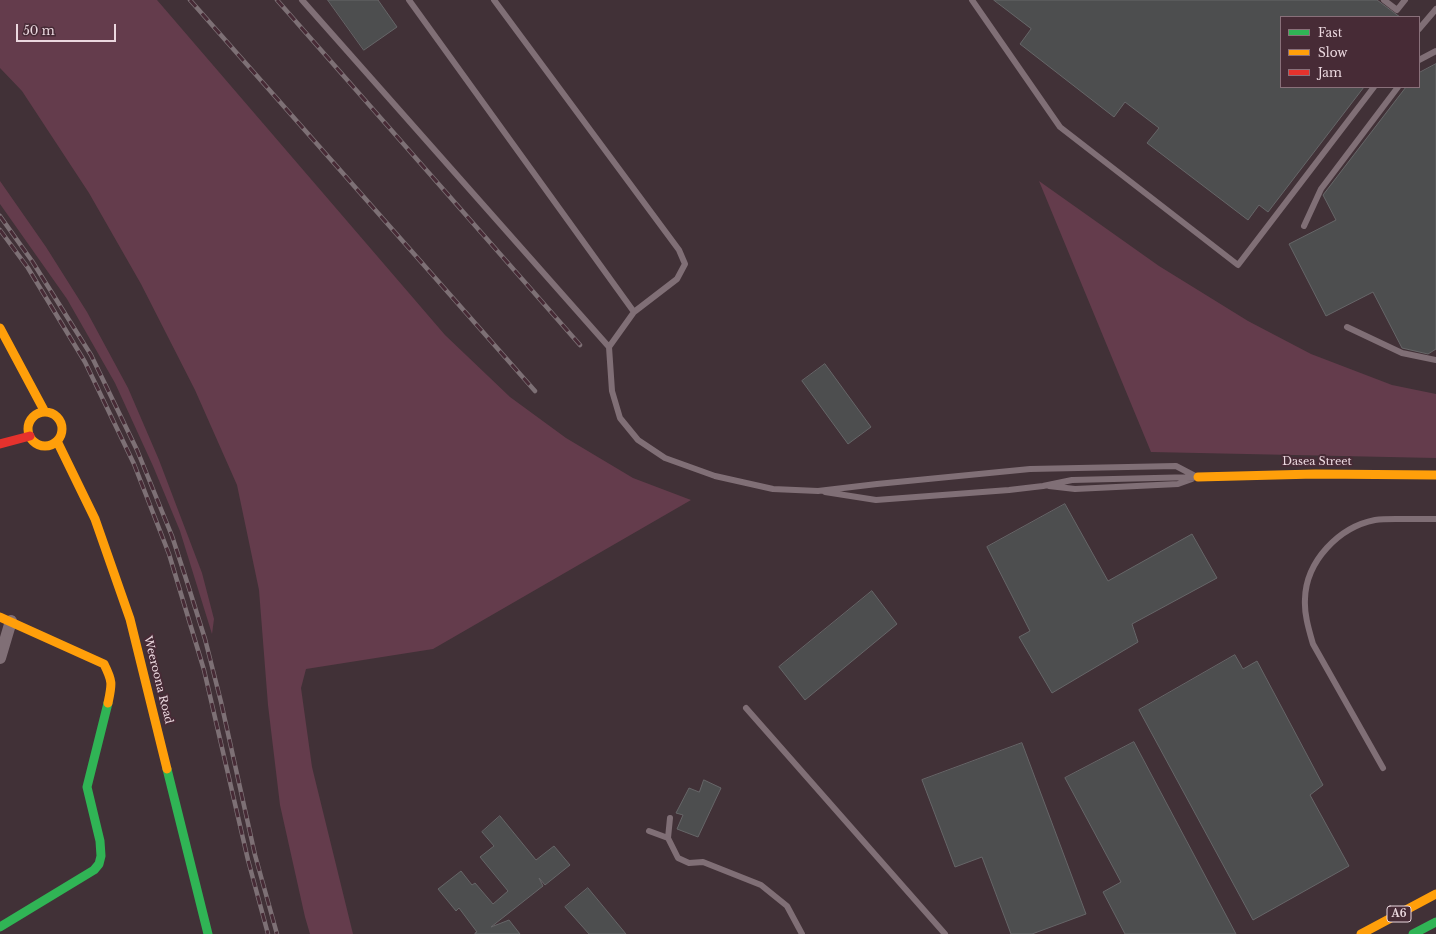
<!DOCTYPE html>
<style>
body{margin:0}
#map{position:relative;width:1436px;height:934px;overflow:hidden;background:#413137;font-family:"Libre Baskerville",serif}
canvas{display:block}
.legend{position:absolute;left:1280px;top:16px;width:140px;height:72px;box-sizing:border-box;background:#472b36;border:1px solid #89707a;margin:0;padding:5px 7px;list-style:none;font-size:12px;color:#ebd8df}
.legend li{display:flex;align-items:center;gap:8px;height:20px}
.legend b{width:20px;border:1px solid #89707a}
.scale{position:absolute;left:16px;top:24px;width:100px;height:18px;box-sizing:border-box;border:2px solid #ebd8df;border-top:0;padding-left:5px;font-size:12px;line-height:14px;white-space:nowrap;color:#ebd8df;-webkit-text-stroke:3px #472b36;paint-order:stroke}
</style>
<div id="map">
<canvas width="1436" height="934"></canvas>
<ul class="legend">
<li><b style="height:5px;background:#30b455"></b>Fast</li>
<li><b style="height:5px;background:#ff9f0a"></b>Slow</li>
<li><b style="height:5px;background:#e5322d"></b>Jam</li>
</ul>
<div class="scale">50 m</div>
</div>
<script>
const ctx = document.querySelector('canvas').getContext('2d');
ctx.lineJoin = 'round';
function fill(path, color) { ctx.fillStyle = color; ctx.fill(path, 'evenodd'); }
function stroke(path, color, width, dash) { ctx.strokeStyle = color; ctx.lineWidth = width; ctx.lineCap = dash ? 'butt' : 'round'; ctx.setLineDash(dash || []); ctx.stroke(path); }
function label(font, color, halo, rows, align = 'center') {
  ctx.font = font + ' "Libre Baskerville",serif'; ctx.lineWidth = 4; ctx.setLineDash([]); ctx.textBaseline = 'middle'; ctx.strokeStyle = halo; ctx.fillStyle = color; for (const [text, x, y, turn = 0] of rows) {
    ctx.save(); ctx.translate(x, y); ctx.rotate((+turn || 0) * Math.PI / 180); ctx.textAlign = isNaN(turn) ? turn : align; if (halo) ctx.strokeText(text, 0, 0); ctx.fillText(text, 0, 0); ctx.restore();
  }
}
const green = new Path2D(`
 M0 0H157L445 335 510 397 566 438 633 478 691 500 433 649 306 669 301 688 312 767 353 934H310L305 917 280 805 268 705 259 590 237 485 195 390 141 284 89 193 22 91 0 68Z
 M0 181 46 247 87 312 128 388 159 460 202 573 214 619 212 634 180 531 153 466 115 383 67 299 0 204Z
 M1039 181 1159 266 1248 321 1311 354 1392 385 1436 394V458L1151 452Z`);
const building = new Path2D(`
 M328 0H378L397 27 364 50Z
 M994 0H1377L1400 17H1281V87H1364L1268 212 1259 205 1248 220 1147 143 1159 128 1125 102 1114 117 1020 44 1031 29Z
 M1436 64V349L1428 354 1402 348 1373 292 1326 316 1289 244 1336 220 1323 195 1406 87H1419V73Z
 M825 364 871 427 848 444 802 381Z
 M1065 504 1108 581 1192 534 1217 578 1132 624 1138 642 1052 693 1019 637 1030 631 987 547Z
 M872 591 897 624 805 700 779 667Z
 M1235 655 1243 669 1257 661 1323 785 1310 795 1349 866 1253 920 1139 710Z
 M1134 742 1236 934H1125L1103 892 1121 882 1065 778Z
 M1022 743 1086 914 1032 934H1011L982 857 955 867 922 780Z
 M704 780 721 788 698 837 677 829 683 815 676 813 689 788 699 792Z
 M500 816 536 860 554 846 570 865 545 885 539 878 543 886 491 927 509 920 520 934H475V933L477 932 459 908 456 911 438 889 461 871 472 885 475 883 493 904 508 891 480 857 494 846 482 832Z
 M588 888 626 934H589L565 907Z`);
const lane = new Path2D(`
 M302 0 609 347 612 391 620 418 638 440 665 458 715 476 773 489 818 491 877 484 1030 469 1176 466 1197 477
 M409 0 634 312 609 347
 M494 0 679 250 685 264 677 279 634 312
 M972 0 1060 127 1238 265 1374 87
 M1384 0 1397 10 1405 0
 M1419 29 1436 9
 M1419 60 1436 51
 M1304 226 1321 189 1398 87
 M1347 327 1402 353 1436 360
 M1049 486 1075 489 1178 484 1192 479
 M825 492 876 500 1009 490 1043 486 1072 480 1196 477
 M746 708 945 934
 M1383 768 1313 644C1309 630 1304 614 1305 599 1306 561 1339 527 1375 520 1382 519 1389 519 1396 519 1409 519 1423 519 1436 519
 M649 831 668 838 678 858 689 863 703 862 761 885 787 906 802 934
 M668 838 670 818`);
const street = new Path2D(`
 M0 658 11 621`);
const fast = new Path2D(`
 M167 769 208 934
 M0 927 94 870 99 864 101 856 100 841 87 787 108 703
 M1413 934 1436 922`);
const slow = new Path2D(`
 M0 328 45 412
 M28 429a17 17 0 1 1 34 0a17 17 0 1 1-34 0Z
 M57 441 95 519 130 619 167 769
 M1198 477 1315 474 1436 475
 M0 617 104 664C113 682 112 684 108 703
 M1361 934 1436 894`);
const jam = new Path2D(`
 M0 444 30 436`);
const rail = new Path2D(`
 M190 0 535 391
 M277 0 580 345
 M0 216 32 261 91 355 137 450 172 536 188 585 205 639 221 702 255 855 277 934
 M0 230 28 268 85 362 134 464 169 554 204 670 248 860 268 934`);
const shields = [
 [1399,914,24]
];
const shieldNames = [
 ["A6",1399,914]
];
const streetNames = [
 ["Dasea Street",1317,462],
 ["Weeroona Road",158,680,76]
];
fill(green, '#643c4c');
fill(building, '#4d4e4f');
stroke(building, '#666668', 1);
stroke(lane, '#806f76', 6);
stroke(street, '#806f76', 12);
stroke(fast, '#30b455', 9);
stroke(slow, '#ff9f0a', 9);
stroke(jam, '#e5322d', 9);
stroke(rail, '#7d7075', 4.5);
stroke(rail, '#472b36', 3, [9]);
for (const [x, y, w] of shields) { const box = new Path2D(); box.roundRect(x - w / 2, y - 8, w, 16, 3); ctx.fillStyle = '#472b36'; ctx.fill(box); stroke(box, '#ebd8df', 1); }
label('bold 10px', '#ebd8df', null, shieldNames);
label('11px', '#ebd8df', '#472b36', streetNames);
</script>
